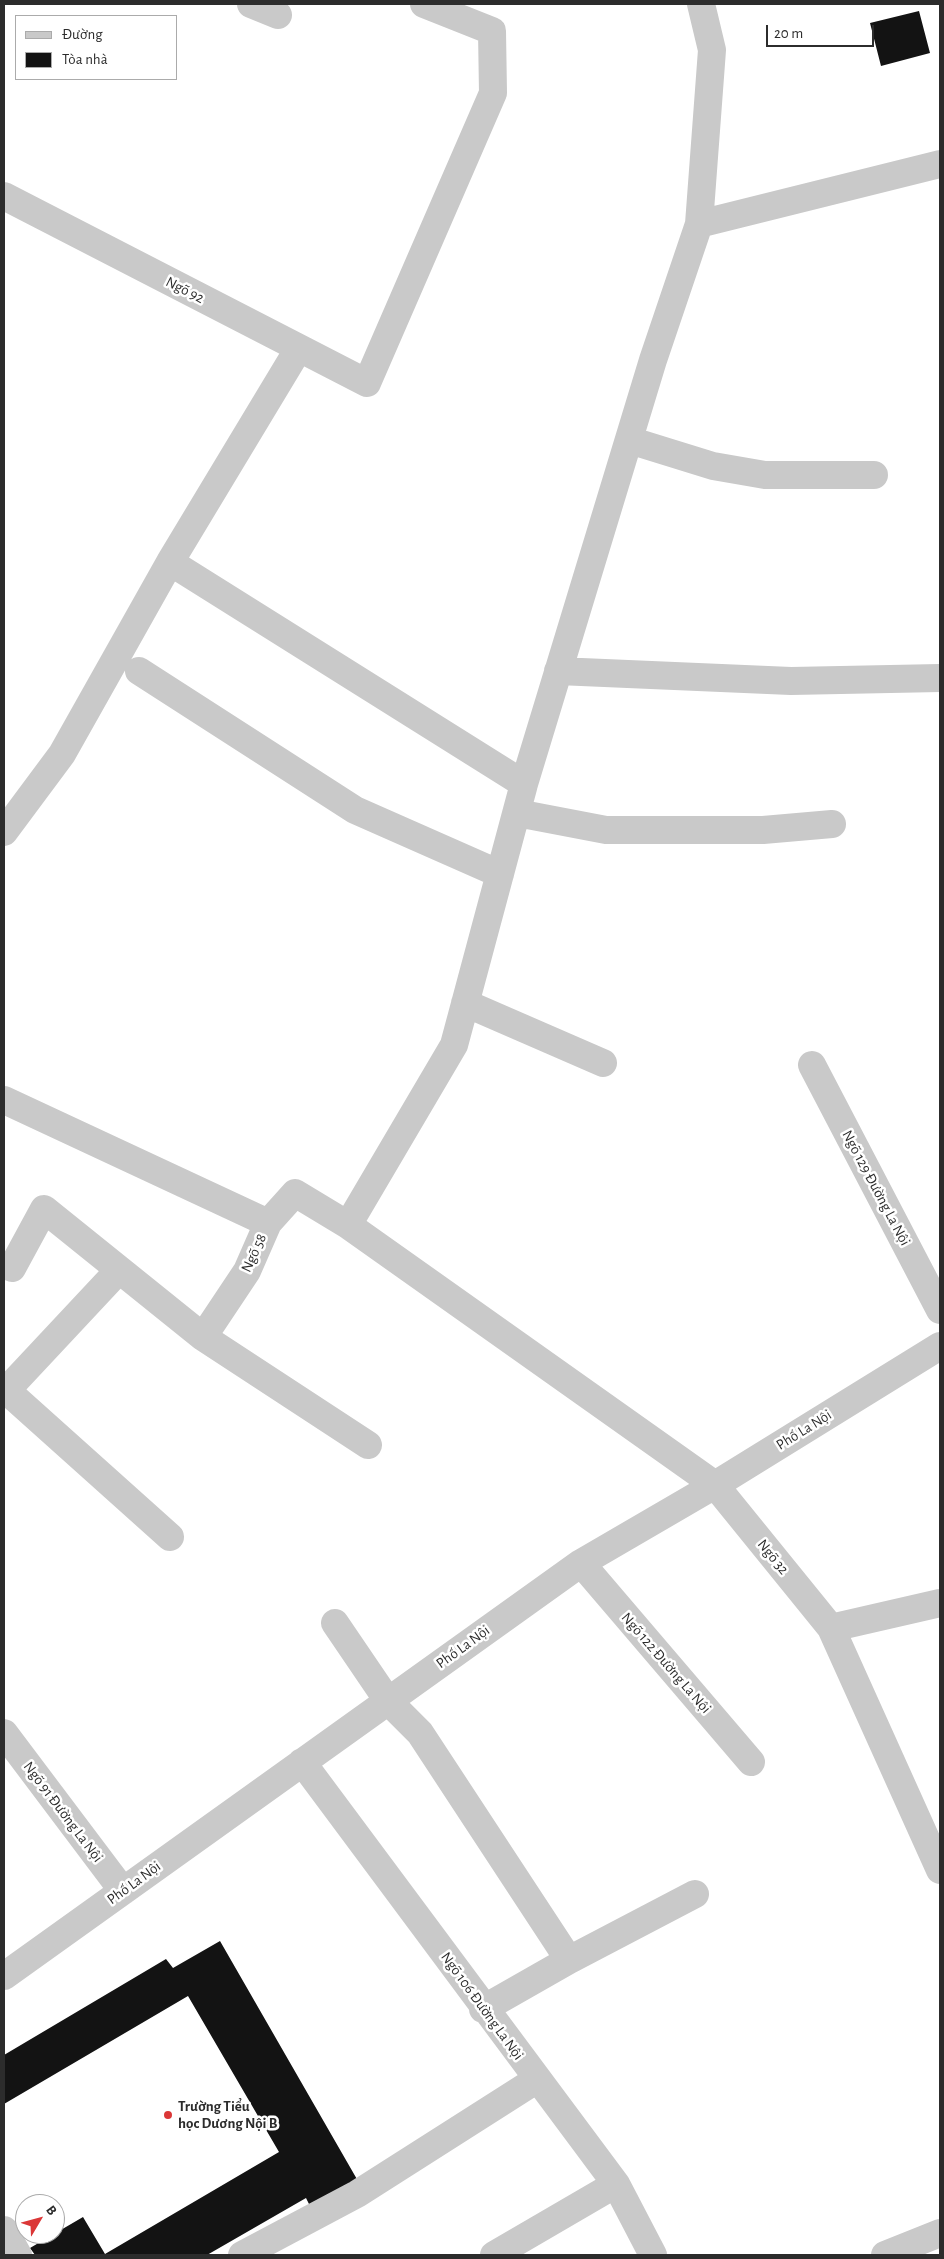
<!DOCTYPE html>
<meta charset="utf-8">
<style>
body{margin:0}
#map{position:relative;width:944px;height:2259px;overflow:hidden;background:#fff;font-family:"Alegreya Sans",sans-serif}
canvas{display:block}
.frame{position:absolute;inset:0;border:5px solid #2c2c2c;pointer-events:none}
.legend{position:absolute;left:15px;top:15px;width:162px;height:65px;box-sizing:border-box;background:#fff;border:1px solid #ababab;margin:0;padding:6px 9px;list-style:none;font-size:15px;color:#2c2c2c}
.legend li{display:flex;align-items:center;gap:10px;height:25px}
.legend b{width:25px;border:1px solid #ababab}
.north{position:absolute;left:15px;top:2194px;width:50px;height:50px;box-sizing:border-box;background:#fff;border:1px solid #ababab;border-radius:50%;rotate:53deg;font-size:14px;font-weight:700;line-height:20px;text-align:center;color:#2c2c2c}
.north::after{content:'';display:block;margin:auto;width:18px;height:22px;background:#db3737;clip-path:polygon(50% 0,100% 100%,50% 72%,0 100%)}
.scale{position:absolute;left:766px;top:25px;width:108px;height:22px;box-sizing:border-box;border:2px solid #2c2c2c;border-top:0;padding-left:6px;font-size:15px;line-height:18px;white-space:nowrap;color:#2c2c2c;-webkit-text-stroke:4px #fff;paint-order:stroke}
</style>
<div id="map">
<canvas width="944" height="2259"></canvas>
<div class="frame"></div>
<ul class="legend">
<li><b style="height:6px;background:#c9c9c9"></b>Đường</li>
<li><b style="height:14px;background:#131313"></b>Tòa nhà</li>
</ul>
<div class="north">B</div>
<div class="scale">20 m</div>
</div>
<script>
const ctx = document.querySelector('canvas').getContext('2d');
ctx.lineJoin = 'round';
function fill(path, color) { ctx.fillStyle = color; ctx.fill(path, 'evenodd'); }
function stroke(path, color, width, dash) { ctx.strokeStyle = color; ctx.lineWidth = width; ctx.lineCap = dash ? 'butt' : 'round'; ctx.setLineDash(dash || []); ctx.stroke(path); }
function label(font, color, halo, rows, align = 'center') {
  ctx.font = font + ' "Alegreya Sans",sans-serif'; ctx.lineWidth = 5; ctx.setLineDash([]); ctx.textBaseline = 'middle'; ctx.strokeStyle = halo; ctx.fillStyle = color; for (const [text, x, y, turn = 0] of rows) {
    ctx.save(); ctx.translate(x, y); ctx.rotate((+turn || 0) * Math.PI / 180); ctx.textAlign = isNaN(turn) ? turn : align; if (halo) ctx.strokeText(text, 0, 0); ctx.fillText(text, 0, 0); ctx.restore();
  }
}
const building = new Path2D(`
 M919 11 930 53 881 66 870 23Z
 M220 1941 358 2181 311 2208 306 2198 207 2255H35L30 2248 83 2217 105 2254 279 2152 188 1996 4 2104V2055L166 1959 173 1968Z`);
const minor = new Path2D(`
 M251 4 278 15
 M4 196 367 383 493 93 492 31 424 4
 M699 224 940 164
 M299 348 170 562 524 784
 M629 440 713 466 765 475H874
 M139 671 355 810 500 874
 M558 671 791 681 940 678
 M517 813 606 830H763L832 824
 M4 832 62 754 170 562
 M465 1003 603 1063
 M812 1065 940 1310
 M4 1100 268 1223 247 1271 203 1337 368 1445
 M268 1223 295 1193 348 1225 715 1485 831 1628 940 1870
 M348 1225 454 1045 524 784 653 360 699 224 712 50 701 4
 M12 1268 44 1209 203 1337
 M6 1390 170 1537
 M4 1393 119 1270
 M581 1563 751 1762
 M335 1623 388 1701 420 1733 569 1960 695 1894
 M831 1628 940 1603
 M4 1733 123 1891
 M302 1762 616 2184 653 2255
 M4 1976 581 1563 715 1485 940 1346
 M483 2009 569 1960
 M4 2230 18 2255
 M242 2255 357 2194 536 2080
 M494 2255 616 2184
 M885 2255 940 2233`);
const markers = [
 [168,2115,5,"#db3737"]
];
const streetNames = [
 ["Ngõ 92",185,290,27],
 ["Ngõ 129 Đường La Nội",876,1188,62],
 ["Ngõ 58",254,1253,-65],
 ["Phố La Nội",804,1430,-32],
 ["Ngõ 32",773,1557,51],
 ["Phố La Nội",463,1647,-36],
 ["Ngõ 122 Đường La Nội",666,1663,49],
 ["Ngõ 91 Đường La Nội",63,1812,53],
 ["Phố La Nội",134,1883,-36],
 ["Ngõ 106 Đường La Nội",482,2006,54]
];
const poiNames = [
 ["Trường Tiểu",178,2106],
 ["học Dương Nội B",178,2123]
];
fill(building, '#131313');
stroke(minor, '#c9c9c9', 28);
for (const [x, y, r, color] of markers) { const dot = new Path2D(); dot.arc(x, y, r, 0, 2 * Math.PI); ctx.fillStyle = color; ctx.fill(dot); stroke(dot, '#fff', 2); }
label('15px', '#2c2c2c', '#fff', streetNames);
label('bold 15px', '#2c2c2c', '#fff', poiNames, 'left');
</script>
